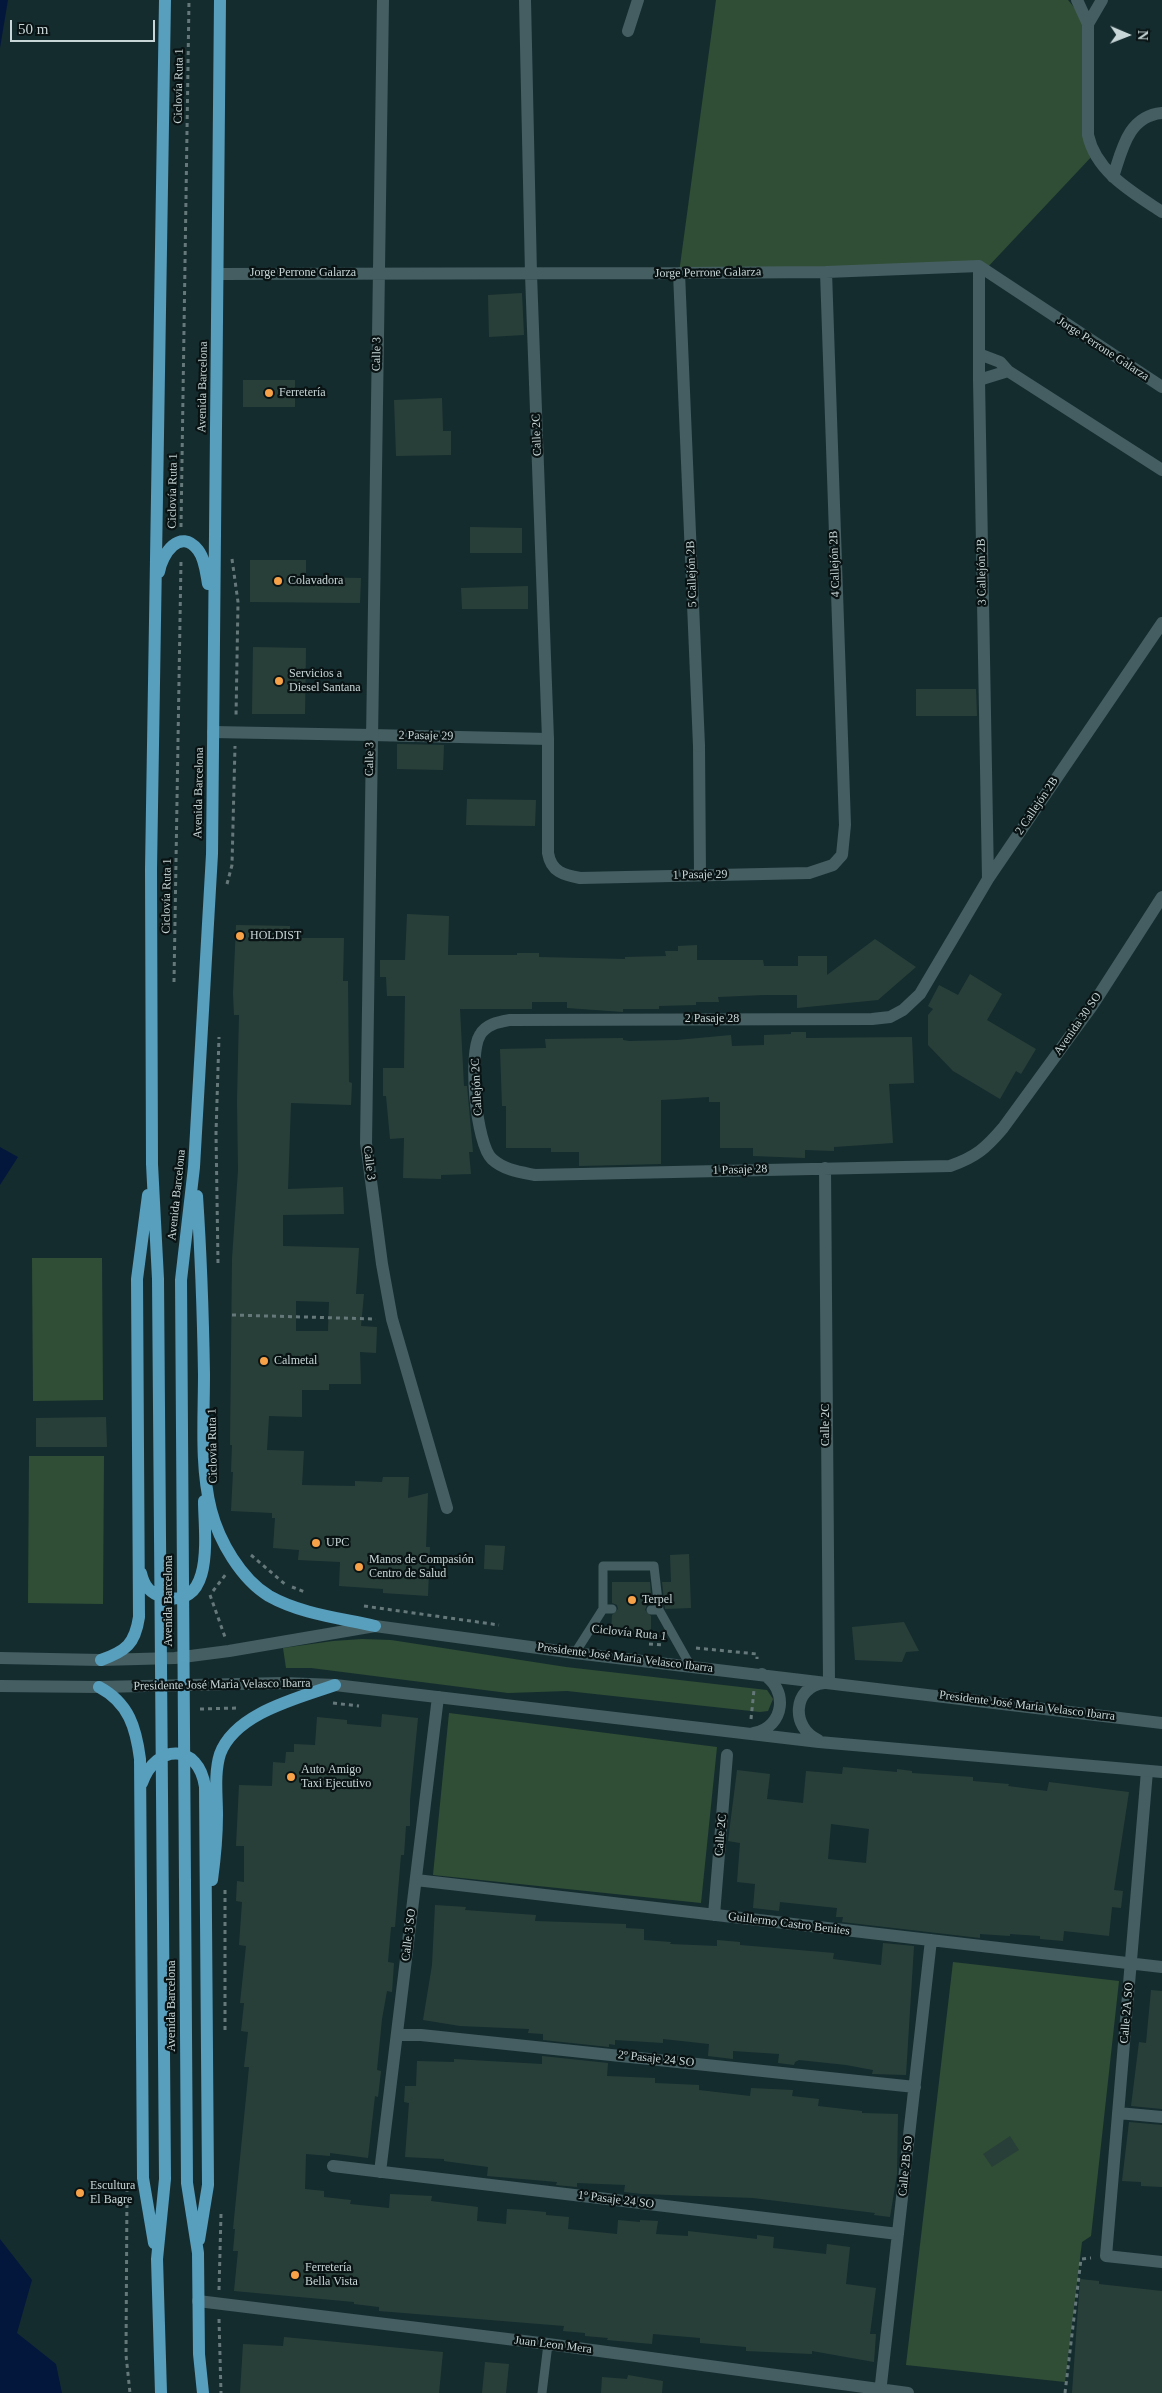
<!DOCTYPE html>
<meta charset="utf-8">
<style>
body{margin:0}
#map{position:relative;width:1162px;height:2393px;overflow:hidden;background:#152c2f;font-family:Georgia,serif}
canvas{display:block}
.north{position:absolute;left:1102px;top:10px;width:50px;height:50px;-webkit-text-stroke:4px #091314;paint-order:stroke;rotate:91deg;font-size:14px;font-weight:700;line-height:20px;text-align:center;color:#c8d6d7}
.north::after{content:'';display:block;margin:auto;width:18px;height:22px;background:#c8d6d7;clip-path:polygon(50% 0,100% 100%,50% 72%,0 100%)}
.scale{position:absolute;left:10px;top:20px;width:145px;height:22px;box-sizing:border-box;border:2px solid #c8d6d7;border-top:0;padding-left:6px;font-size:15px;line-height:18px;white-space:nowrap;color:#c8d6d7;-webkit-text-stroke:4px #091314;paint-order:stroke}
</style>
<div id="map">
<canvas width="1162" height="2393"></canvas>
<div class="north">N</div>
<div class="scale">50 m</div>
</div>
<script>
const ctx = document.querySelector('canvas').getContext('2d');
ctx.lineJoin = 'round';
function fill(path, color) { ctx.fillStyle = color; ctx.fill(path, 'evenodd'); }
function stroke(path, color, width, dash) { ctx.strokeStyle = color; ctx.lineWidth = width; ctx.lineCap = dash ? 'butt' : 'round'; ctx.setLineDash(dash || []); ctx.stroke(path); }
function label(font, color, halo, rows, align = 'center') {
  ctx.font = font + ' Georgia,serif'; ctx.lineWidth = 4.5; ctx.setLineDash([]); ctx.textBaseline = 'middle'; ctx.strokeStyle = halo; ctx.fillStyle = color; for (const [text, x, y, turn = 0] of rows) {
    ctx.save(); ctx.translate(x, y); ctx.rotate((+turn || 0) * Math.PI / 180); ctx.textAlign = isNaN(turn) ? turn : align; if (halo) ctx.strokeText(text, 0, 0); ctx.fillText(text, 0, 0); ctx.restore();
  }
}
const green = new Path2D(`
 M716 0H1068L1088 24 1094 154 985 270 679 273Z
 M102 1258 103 1400 33 1401 32 1258Z
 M29 1456H104L103 1604 28 1603Z
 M362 1639 391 1640 566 1667 767 1690 773 1699 768 1711 760 1712 567 1691 508 1693 311 1668H286L283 1648 333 1641Z
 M449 1713 717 1747 701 1903 433 1875Z
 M953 1962 1119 1981 1091 2236 1082 2242 1065 2382 906 2365Z`);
const water = new Path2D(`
 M0 0H8L0 48Z
 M0 1147 18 1157 0 1185Z
 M0 2239 32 2280 17 2333 56 2364 62 2393H0Z`);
const building = new Path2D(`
 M522 293 524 335 489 337 488 295Z
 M243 380H295V407H243Z
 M442 398 443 431H451V455L396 456 394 400Z
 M470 527 522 528V553H470Z
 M250 560H306V577L361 578 360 603 250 602Z
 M528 586V609H462L461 588Z
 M253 647 306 648 305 714H252Z
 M916 689H976L977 716H916Z
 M397 744 444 745 443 770 397 769Z
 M467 799 536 800 535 826 466 825Z
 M407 914 449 916 448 955H517V953H539V957L625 959V957L666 956 665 951H678V946L697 945V960H763L764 966H798V956H827V975L875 939 916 967 878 1000 797 1008V995H764L718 997 719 1002H696V1005L659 1006V1009H623V1012L567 1008V1002H532V1009H460L464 1086H467L473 1152H469L471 1174 441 1175V1179L403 1178 404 1138 390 1139 386 1096H383V1068H404L405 996H387L386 977H380V960H405Z
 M236 925 290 926V938H344L343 981H348L349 1082 352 1083 351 1105 291 1103 288 1189 343 1187 344 1214 283 1215V1246L359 1248 356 1294H364L361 1326 377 1327 376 1353 360 1352 361 1384H329V1390H302V1417L269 1416 267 1450 304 1451 302 1485 355 1486V1481L382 1482 383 1477H409L408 1498 428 1493 426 1547H430L428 1596 383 1593V1589L339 1586 340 1562 298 1560 299 1550 273 1548 275 1518H272V1513L231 1511 233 1472H231L232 1445H230L232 1259 238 1170 237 1101 239 1015H234L233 993ZM296 1301 329 1302 328 1331H296Z
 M970 974 1002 994 987 1020 1036 1049 1021 1074 1016 1071 1000 1099 953 1071 928 1045V1015L933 1009 928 1006 939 985 958 995Z
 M791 1032H806V1038L912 1037 914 1083 889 1084 893 1143 834 1147V1151L805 1150V1158L753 1156V1148H720V1102H709V1097L661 1100V1164L579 1166V1152H551V1148H506V1106H502L500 1049 546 1048 545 1039 623 1038V1040L629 1041 677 1040 731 1035 732 1046 764 1045V1035L791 1034Z
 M106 1417 107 1447H36V1418Z
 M485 1545 505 1546 503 1570 484 1569Z
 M689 1554 691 1608 665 1609 662 1582H671L670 1555Z
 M612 1582H650L652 1604 647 1605 645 1610 651 1616V1632L611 1631 612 1615 618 1609 617 1605 612 1603Z
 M904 1622 919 1651 906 1652 902 1662 855 1660 852 1627Z
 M382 1714 418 1718 410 1800V1826H406L404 1855H401L395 1927H391L388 1962 394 1963 392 1992 387 1991 382 2019 377 2070 381 2071 378 2097 375 2096 368 2158 330 2153V2156L306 2154 305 2189 324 2191V2197L351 2200 350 2204 389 2208 390 2194 432 2196 431 2201 478 2207 477 2221 506 2224 507 2209 525 2210 546 2212V2215L569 2217 568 2229 617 2234 618 2220 640 2222V2220L658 2221 656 2234 688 2236V2231L757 2239V2235L774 2237 773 2248 826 2254 827 2244 850 2247 846 2284 876 2288 870 2334H876L874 2362 812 2351V2354L746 2351V2347L700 2343V2338L653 2334 652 2344 607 2340 608 2338 585 2336V2333L563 2331 564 2326 379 2311V2307L354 2304V2302L234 2291 238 2251H233L235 2229H233L249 2067H244L248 2032 241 2031 244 2003H240L246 1946 239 1945 242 1902 236 1901 237 1881 244 1882V1846H236L239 1785 272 1786 273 1762 285 1763 286 1752H294V1744L315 1745 317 1717 347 1720V1724L381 1727Z
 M843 1767 897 1772V1769L912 1771V1773L973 1777V1781L1009 1784 1008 1786 1047 1791 1049 1782 1129 1792 1114 1890 1123 1891 1121 1908 1112 1907 1109 1936 1064 1931 1063 1941 1040 1939V1936L1010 1934V1936L980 1934V1938L842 1922 843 1917H836L837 1908 780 1902 779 1911 753 1908 755 1884 737 1882 740 1843 728 1841 737 1770 770 1774 767 1799 803 1803 806 1771 842 1774ZM831 1824 869 1829 866 1863 828 1859Z
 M435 1905 466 1907 465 1910 536 1915 535 1921 626 1924V1928L644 1929V1940L671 1942 670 1944 717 1946V1940L740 1942V1945L834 1953 833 1959 881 1965 883 1943 914 1946 906 2075 872 2074 873 2070 846 2065 799 2060 795 2062 794 2065 778 2063 779 2054 733 2051V2059L708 2056 709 2044 663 2039V2043L615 2040V2045L609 2044V2047L543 2040V2034L528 2033 529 2029 460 2026 423 2020 432 1965Z
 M1151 1990 1162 1991V2109L1131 2106 1139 2042 1146 2043Z
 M542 2056 608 2063 607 2076 655 2078V2083L699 2085V2090L750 2096 751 2088 793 2090 792 2096 819 2099 818 2106 862 2111V2113L898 2114 897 2174 890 2217 874 2215 875 2213 753 2198 642 2194 624 2192 625 2185 577 2183V2187L556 2185 557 2182 487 2176 488 2167 444 2161V2159L405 2157 409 2103 404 2102 405 2086H416L417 2061 454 2062V2059L542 2064Z
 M1129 2122 1162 2125V2187L1141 2186V2182L1122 2181Z
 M1010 2136 1019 2150 992 2167 983 2154Z
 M1080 2279 1099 2281V2284L1162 2291V2393H1072Z
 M284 2337 443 2352 439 2393H240L243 2344 283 2346Z
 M485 2362 509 2364 506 2393H482Z
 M628 2375 663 2381 662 2393H601L602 2377 627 2379Z`);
const path = new Path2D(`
 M181 527 189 0
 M232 559 238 602 236 717
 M227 884 232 865 235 746
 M174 982 181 561
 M218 1263 216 1133 219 1037
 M232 1315 376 1319
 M251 1555 286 1585
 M292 1587 305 1592
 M213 1591 226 1574
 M210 1595 225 1637
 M364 1606 499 1625
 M649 1644 663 1645
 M696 1648 757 1654V1659
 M333 1703 359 1706
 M200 1709 238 1708
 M751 1719 754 1690
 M225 2030V1889
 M127 2188 126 2355 130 2393
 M219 2290 221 2214
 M219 2319 221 2393
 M1065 2393 1081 2259 1091 2258`);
const service = new Path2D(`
 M603 1609V1566H654L659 1610
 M651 1610H659L690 1665
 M575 1653 603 1609H612
 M542 2393 548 2344`);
const pedestrian = new Path2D(`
 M371 735 548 739
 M699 746 700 875`);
const minor = new Path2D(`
 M383 0 366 1143 382 1264 392 1319 447 1508
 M525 0 531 274 548 739V853C551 872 564 875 580 878L809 873 833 865 842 855 845 825 826 272
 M1077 0 1088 24V135C1096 172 1132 192 1162 212
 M1088 24 1102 0
 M628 31 638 0
 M1113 177C1122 150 1128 116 1162 113
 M979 266V380L988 879
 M679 273 699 746
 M218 274 679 273 826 272 979 266 1162 387
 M979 354 1000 362 1008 371 1162 470
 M979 380 1008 371
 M1162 623 988 879 920 994 903 1010 890 1017 872 1019 510 1020C499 1022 486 1024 480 1035 468 1054 476 1144 492 1159 504 1170 520 1172 535 1175L950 1166C976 1157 986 1148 1003 1128L1092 1006 1162 897
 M213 732 371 735
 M825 1168 829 1682
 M1147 1771 1106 2256 1162 2262
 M416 1880 1162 1967
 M714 1915 727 1755
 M397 2035H421L915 2087
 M1118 2113 1162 2117
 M333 2166 898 2234
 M380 2172 438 1697
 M198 2301 548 2344 908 2393
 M880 2393 931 1940`);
const secondary = new Path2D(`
 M0 1658 101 1660 175 1658 229 1651 375 1626 575 1653 1162 1723
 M0 1686 99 1687 284 1683 335 1685 819 1742 1162 1772
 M754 1733C785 1727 789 1688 762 1674
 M818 1740C791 1728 792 1687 824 1683`);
const primary = new Path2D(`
 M159 572C162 554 180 527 198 550 205 559 206 573 208 584
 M197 1196C201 1256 203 1314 204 1374 204 1419 200 1466 211 1510 219 1541 241 1579 269 1596 301 1614 340 1618 375 1626
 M141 1573C144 1586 150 1594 163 1597 216 1610 204 1532 204 1501
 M101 1660C126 1651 135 1644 139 1617L137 1279 148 1195
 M99 1687C129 1703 136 1728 140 1759L143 2178 154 2243
 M142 1783C156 1743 199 1743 205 1787L208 2185 199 2240
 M212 1880C215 1858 217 1838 217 1815 217 1796 214 1773 220 1754 235 1713 298 1698 335 1685
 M161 2393 157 2259 165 2179 158 1279 152 1164 151 869 165 0
 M203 2393 199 2354 198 2253 187 2183 181 1280 194 1167 212 854 220 0`);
const markers = [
 [269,393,5,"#f7a148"],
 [278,581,5,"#f7a148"],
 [279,681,5,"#f7a148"],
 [240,936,5,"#f7a148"],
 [264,1361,5,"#f7a148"],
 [316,1543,5,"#f7a148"],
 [359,1567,5,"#f7a148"],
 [632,1600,5,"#f7a148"],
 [291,1777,5,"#f7a148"],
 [80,2193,5,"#f7a148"],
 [295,2275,5,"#f7a148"]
];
const streetNames = [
 ["Ciclovía Ruta 1",179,86,-89],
 ["Jorge Perrone Galarza",303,273],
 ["Jorge Perrone Galarza",708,273,-1],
 ["Jorge Perrone Galarza",1103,349,33],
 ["Calle 3",377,354,-89],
 ["Avenida Barcelona",203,387,-89],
 ["Calle 2C",537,435,-92],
 ["Ciclovía Ruta 1",173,491,-89],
 ["4 Callejón 2B",835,564,-92],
 ["3 Callejón 2B",982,572,-91],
 ["5 Callejón 2B",692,574,-92],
 ["2 Pasaje 29",426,736,1],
 ["Calle 3",370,759,-89],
 ["Avenida Barcelona",199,793,-89],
 ["2 Callejón 2B",1037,806,-56],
 ["1 Pasaje 29",700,875,-1],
 ["Ciclovía Ruta 1",167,896,-89],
 ["2 Pasaje 28",712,1019],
 ["Avenida 30 SO",1078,1024,-55],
 ["Callejón 2C",477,1087,-93],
 ["Calle 3",369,1163,83],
 ["1 Pasaje 28",740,1170,-2],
 ["Avenida Barcelona",177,1195,-84],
 ["Calle 2C",826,1425,-90],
 ["Ciclovía Ruta 1",213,1446,-91],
 ["Avenida Barcelona",169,1601,-90],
 ["Ciclovía Ruta 1",629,1633,6],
 ["Presidente José Maria Velasco Ibarra",625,1658,7],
 ["Presidente José Maria Velasco Ibarra",222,1685,-1],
 ["Presidente José Maria Velasco Ibarra",1027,1706,7],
 ["Calle 2C",721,1835,-85],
 ["Guillermo Castro Benites",789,1924,7],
 ["Calle 3 SO",409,1935,-83],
 ["Avenida Barcelona",172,2006,-90],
 ["Calle 2A SO",1127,2013,-85],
 ["2º Pasaje 24 SO",656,2059,6],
 ["Calle 2B SO",906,2166,-84],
 ["1º Pasaje 24 SO",616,2200,7],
 ["Juan Leon Mera",553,2345,7]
];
const poiNames = [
 ["Ferretería",279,393],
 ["Colavadora",288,581],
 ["Servicios a",289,674],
 ["Diesel Santana",289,688],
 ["HOLDIST",250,936],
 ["Calmetal",274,1361],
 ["UPC",326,1543],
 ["Manos de Compasión",369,1560],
 ["Centro de Salud",369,1574],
 ["Terpel",642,1600],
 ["Auto Amigo",301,1770],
 ["Taxi Ejecutivo",301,1784],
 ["Escultura",90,2186],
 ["El Bagre",90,2200],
 ["Ferretería",305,2268],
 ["Bella Vista",305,2282]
];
fill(green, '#304e35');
fill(water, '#03173d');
fill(building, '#283f39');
stroke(path, '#65787a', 3, [4, 4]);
stroke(service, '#455e61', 9);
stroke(pedestrian, '#455e61', 12);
stroke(minor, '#455e61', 12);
stroke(secondary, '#455e61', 12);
stroke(primary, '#589ebd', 12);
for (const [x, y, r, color] of markers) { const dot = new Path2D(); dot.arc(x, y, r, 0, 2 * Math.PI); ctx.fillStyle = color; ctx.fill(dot); stroke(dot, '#091314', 2); }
label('12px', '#c8d6d7', '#091314', streetNames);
label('12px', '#c8d6d7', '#091314', poiNames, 'left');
</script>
